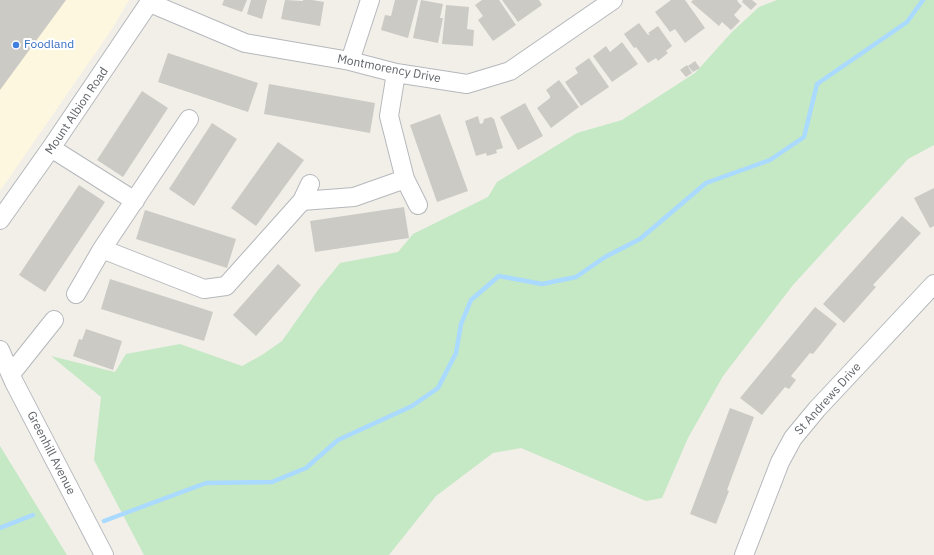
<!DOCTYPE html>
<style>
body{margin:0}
canvas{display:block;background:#f1efe8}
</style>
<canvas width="934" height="555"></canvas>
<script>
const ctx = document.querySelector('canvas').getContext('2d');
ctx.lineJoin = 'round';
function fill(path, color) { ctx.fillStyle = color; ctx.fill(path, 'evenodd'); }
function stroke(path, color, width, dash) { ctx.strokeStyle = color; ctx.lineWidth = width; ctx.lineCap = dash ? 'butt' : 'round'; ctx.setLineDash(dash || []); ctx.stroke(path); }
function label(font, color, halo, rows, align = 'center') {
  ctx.font = font + ' "IBM Plex Sans",sans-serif'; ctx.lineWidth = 4; ctx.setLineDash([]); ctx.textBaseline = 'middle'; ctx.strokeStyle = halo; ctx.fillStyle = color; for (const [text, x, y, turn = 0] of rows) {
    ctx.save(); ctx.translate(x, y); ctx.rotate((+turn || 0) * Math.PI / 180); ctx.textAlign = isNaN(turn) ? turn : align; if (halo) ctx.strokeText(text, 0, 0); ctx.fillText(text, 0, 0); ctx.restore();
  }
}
const commercial = new Path2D(`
 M0 0H129L112 29 0 191Z`);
const green = new Path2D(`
 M777 0H934V145L908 159 793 285 723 376 688 438 662 498 646 501 521 448 493 453 436 496 389 555H144L94 460 101 397 51 356 115 372 126 354 180 344 242 366 262 355 282 341 318 290 340 263 398 252 413 234 488 197 497 182 577 133 622 120 695 73 732 32 759 7Z
 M0 446 67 555H0Z`);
const stream = new Path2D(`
 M104 521 206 483 272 482 306 468 338 440 412 406 438 388 456 353 461 324 471 300 499 276 542 284 576 277 605 257 640 239 706 183 770 160 804 137 817 84 907 22 923 0
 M0 528 33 515`);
const building = new Path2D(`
 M0 0H66L0 90Z
 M224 0H247L242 12 222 5Z
 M251 0H267L262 19 247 14Z
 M285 0 303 1V0H312L324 2 320 26 281 19Z
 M395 0H418L408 38 381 30 385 15 391 16Z
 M421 0 443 4 440 18H443L438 43 413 38Z
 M482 0H499L516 25 493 41 478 20 483 16 475 5Z
 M502 0H539L542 5 518 22Z
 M671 0H685L705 28 685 43 675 29 670 32 655 12Z
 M693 0H738L737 1 742 6 734 15 740 21 731 30 722 22 719 26 691 2Z
 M743 0H752L757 4 751 10 742 2Z
 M446 5 469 7 467 29 474 30 473 46 442 44Z
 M639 23 648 35 650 34 648 33 658 26 672 46 666 51 668 53 658 61 656 58 648 63 636 47 634 48 624 34Z
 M622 42 638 64 612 82 593 56 606 46 610 52Z
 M168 53 258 83 248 112 158 82Z
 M589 58 609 87 581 106 565 82 578 73 575 68Z
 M695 61 700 68 693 72 688 66Z
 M687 65 692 73 686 77 680 70Z
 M559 80 579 107 551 128 537 108 550 98V96L546 90Z
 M269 84 375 103 370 133 264 114Z
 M142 91 168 108 123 177 97 160Z
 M525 103 543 136 518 150 500 117Z
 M440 114 468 191 437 202 410 125Z
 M478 116 480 124 483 123 484 119 491 117 494 119 503 148 496 150 497 153 487 156 486 153 476 156 465 121Z
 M212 123 237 139 194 206 169 189Z
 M278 142 304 160 256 226 231 208Z
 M79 185 105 202 45 292 19 275Z
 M934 188V226L930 228 914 198Z
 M404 207 409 238 315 252 310 221Z
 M145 210 236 239 227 268 136 239Z
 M902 216 921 233 873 285 876 287 844 323 823 304Z
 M278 264 301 285 256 336 233 315Z
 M110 279 213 312 204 341 101 309Z
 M815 307 837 324 813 354 810 353 791 376 796 380 789 389 785 387 762 415 740 398Z
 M86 329 122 341 113 370 73 356 79 339 82 340Z
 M730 408 754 417 727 490 729 491 716 524 690 514Z`);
const minor = new Path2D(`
 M150 3 245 43 350 61 396 73 467 84 510 71 613 0
 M350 61 370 0
 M396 73 389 116 405 179 418 205
 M51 148 135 201
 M302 201 354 197 405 179
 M0 220 51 148 151 0
 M102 249 204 289 226 286 302 201 310 184
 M76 294 102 249 189 119
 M0 350 14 382 104 555
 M11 374 54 320
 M744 555 780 462 793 438 817 409 934 284`);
const markers = [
 [16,45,4,"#3f7fe0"]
];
const shopNames = [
 ["Foodland",24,45]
];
const streetNames = [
 ["Montmorency Drive",389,69,11],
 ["Mount Albion Road",77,111,-56],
 ["St Andrews Drive",828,399,-48],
 ["Greenhill Avenue",51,453,63]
];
fill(commercial, '#fef7e0');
fill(green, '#c5e8c5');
stroke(stream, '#aadaff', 4.5);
fill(building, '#cccac5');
stroke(minor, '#b5b8bc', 20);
stroke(minor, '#fff', 18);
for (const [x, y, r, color] of markers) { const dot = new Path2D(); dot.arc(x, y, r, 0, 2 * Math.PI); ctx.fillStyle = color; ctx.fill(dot); stroke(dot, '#fff', 1.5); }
label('12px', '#366cbe', '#fff', shopNames, 'left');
label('12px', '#5f6368', '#fff', streetNames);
</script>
